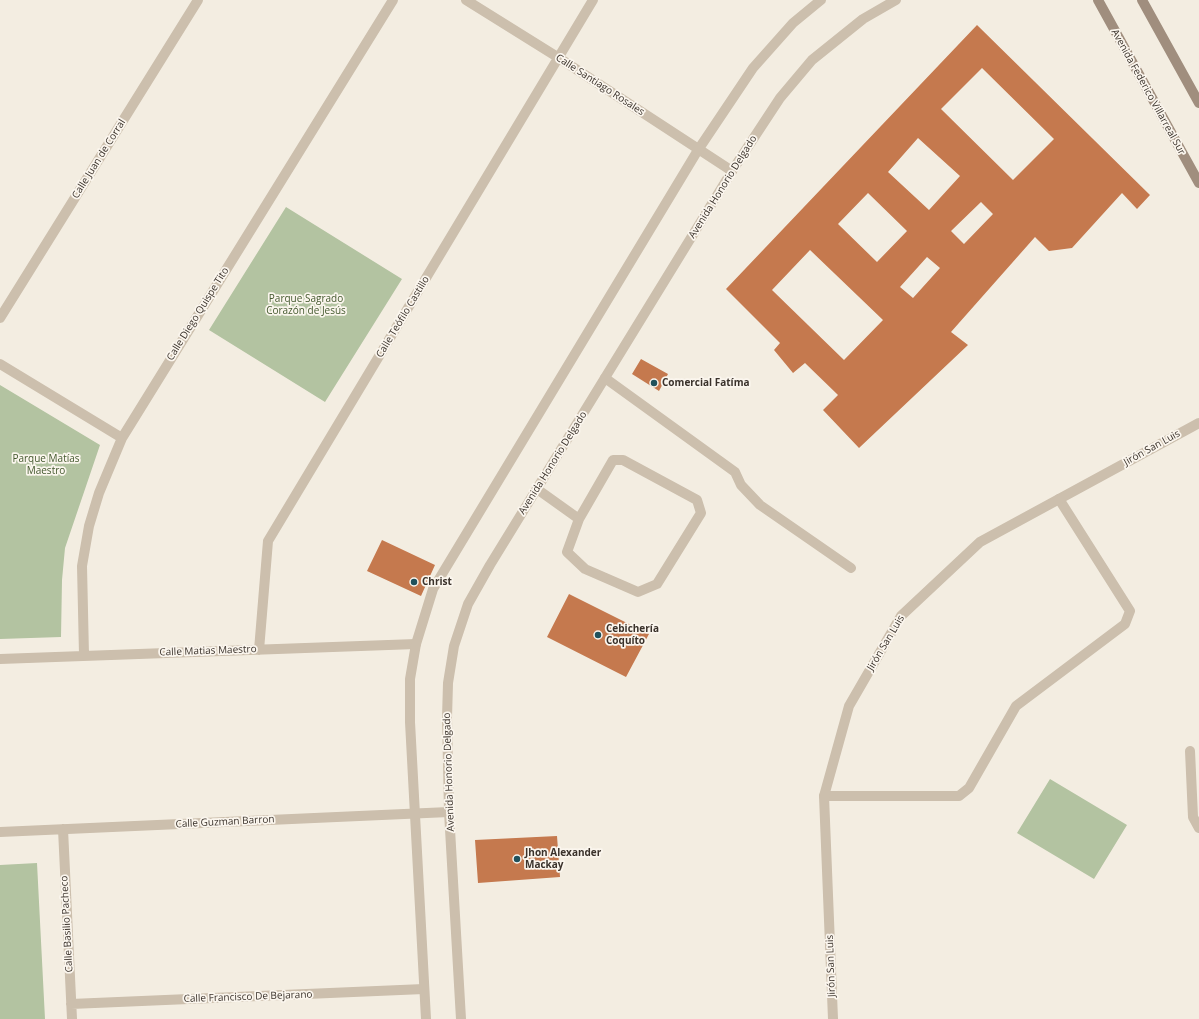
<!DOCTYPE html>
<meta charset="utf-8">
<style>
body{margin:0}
canvas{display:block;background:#f3ede1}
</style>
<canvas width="1199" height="1019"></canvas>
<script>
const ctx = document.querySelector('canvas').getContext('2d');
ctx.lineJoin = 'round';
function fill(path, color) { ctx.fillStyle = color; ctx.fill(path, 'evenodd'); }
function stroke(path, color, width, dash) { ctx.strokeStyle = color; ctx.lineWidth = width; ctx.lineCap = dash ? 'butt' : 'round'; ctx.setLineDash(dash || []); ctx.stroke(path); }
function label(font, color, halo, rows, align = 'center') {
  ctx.font = font + ' "Open Sans",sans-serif'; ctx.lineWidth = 3.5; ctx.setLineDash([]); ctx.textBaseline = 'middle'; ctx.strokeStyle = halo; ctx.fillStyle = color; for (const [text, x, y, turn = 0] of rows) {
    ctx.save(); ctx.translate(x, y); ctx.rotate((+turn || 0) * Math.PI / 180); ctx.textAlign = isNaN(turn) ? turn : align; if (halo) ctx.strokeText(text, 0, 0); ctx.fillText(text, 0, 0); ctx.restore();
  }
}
const green = new Path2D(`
 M286 207 402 279 325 402 209 330Z
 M0 385 100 445 65 548 62 580 61 637 0 639Z
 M1050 779 1127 825 1094 879 1017 833Z
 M37 863 45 1019H0V865Z`);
const building = new Path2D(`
 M977 25 1150 195 1137 209 1122 193 1072 248 1049 251 1035 237 951 332 968 345 859 448 823 410 838 395 805 363 793 373 774 350 780 343 726 289ZM982 68 1054 139 1013 180 941 109ZM918 138 960 176 929 210 888 172ZM868 193 907 231 877 262 838 224ZM981 202 993 214 964 244 951 231ZM810 250 883 320 844 360 772 290ZM927 257 940 268 913 298 900 287Z
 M641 359 668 374 659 391 632 374Z
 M382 540 435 565 421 596 367 571Z
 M569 594 649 634 626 677 547 637Z
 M557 836 560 877 478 883 475 840Z`);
const service = new Path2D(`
 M605 378 735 472 741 485 760 505 851 568
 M613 460H623L697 500 701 513 657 584 638 592 585 569 567 552 579 519Z
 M537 489 579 519
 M1190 751 1193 817 1199 828
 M824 796H959L969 788 1016 706 1125 624 1130 611 1059 499`);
const minor = new Path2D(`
 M466 0 559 58 732 171
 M0 318 198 0
 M0 364 122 438
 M259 650 268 541 593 0
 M84 655 82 566 89 526 99 493 122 438 393 0
 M0 659 416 644
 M63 829 72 1019
 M0 832 449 812
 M71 1004 424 989
 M833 1019 824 796 849 706 901 616 980 542 1199 423`);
const tertiary = new Path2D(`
 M426 1019 410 722V679L416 644 433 589 698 150 753 68 793 23 821 0
 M461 1019 449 812 447 718 448 683 454 646 468 604 490 565 732 171 780 98 812 60 863 19 896 0`);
const secondary = new Path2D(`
 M1098 0 1199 183
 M1142 0 1199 103`);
const markers = [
 [654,383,4,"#20515c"],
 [414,582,4,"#20515c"],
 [598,635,4,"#20515c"],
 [517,859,4,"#20515c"]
];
const streetNames = [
 ["Calle Santiago Rosales",600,85,33],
 ["Avenida Federico Villarreal Sur",1148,92,61],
 ["Calle Juan de Corral",99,159,-58],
 ["Avenida Honorio Delgado",723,187,-58],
 ["Calle Diego Quispe Tito",198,314,-58],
 ["Calle Teófilo Castillo",403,317,-59],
 ["Jirón San Luis",1152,448,-29],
 ["Avenida Honorio Delgado",553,463,-58],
 ["Jirón San Luis",886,643,-59],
 ["Calle Matias Maestro",208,651,-2],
 ["Avenida Honorio Delgado",449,772,-92],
 ["Calle Guzman Barron",225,822,-3],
 ["Calle Basilio Pacheco",67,924,-93],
 ["Jirón San Luis",831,966,-92],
 ["Calle Francisco De Bejarano",248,997,-2]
];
const parkNames = [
 ["Parque Sagrado",306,299],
 ["Corazón de Jesús",306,311],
 ["Parque Matías",46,459],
 ["Maestro",46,471]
];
const poiNames = [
 ["Comercial Fatíma",662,383],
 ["Christ",422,582],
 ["Cebichería",606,629],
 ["Coquíto",606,641],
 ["Jhon Alexander",525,853],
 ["Mackay",525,865]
];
fill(green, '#b3c3a1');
fill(building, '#c5794e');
stroke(service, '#ccbfad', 10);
stroke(minor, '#ccbfad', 10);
stroke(tertiary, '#ccbfad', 10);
stroke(secondary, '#a08e7e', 10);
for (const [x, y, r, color] of markers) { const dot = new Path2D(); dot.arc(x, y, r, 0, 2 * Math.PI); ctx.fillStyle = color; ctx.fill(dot); stroke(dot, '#fbf6ee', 1.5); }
label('10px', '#3a322b', '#fbf6ee', streetNames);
label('10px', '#44592f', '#fbf6ee', parkNames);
label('bold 10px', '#3a322b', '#fbf6ee', poiNames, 'left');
</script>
